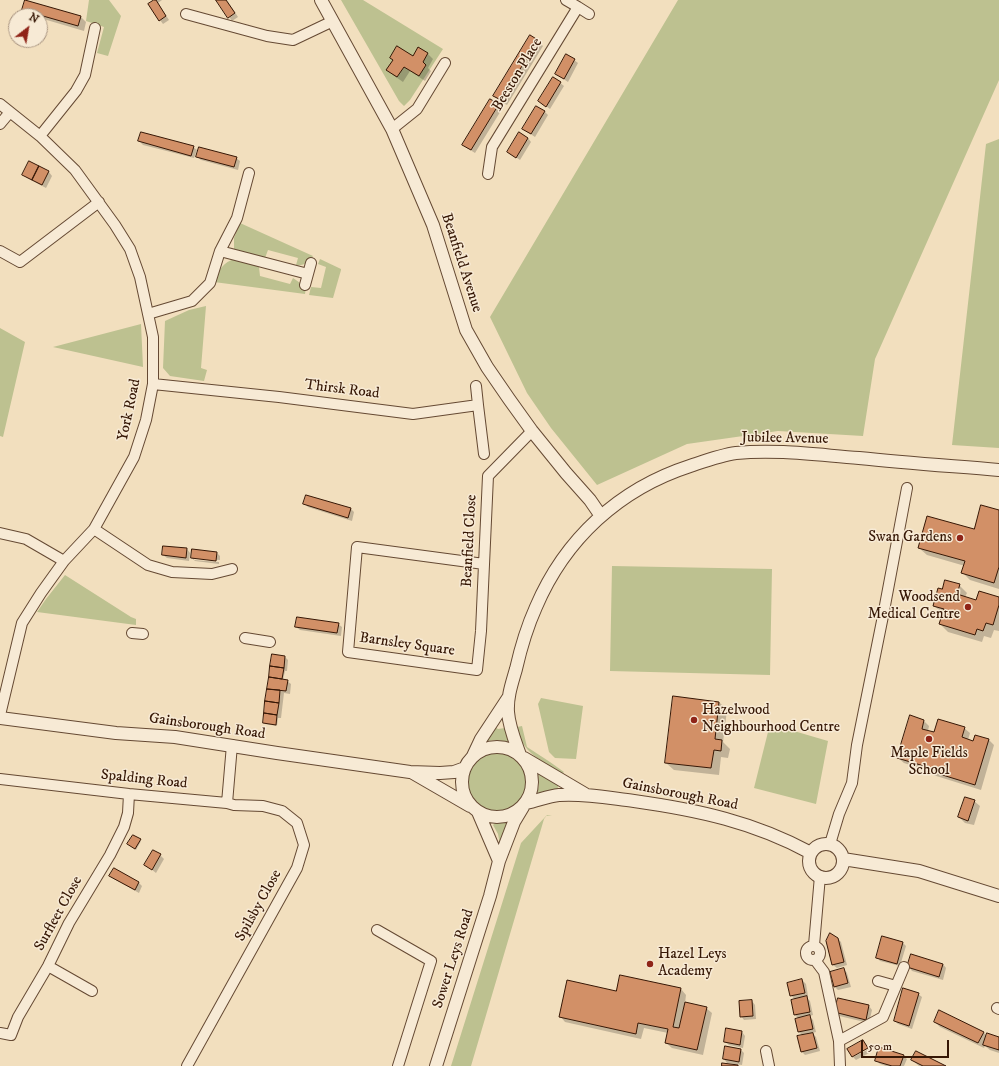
<!DOCTYPE html>
<style>
body{margin:0}
#map{position:relative;width:999px;height:1066px;overflow:hidden;background:#f2dfbe;font-family:"IM FELL DW Pica",serif}
canvas{display:block}
.north{position:absolute;left:8px;top:8px;width:40px;height:40px;box-sizing:border-box;background:#f7ead5;border:1px solid #aa9682;border-radius:50%;rotate:31deg;font-size:11px;font-weight:700;line-height:16px;text-align:center;color:#361705}
.north::after{content:'';display:block;margin:auto;width:14px;height:18px;background:#8f2418;clip-path:polygon(50% 0,100% 100%,50% 72%,0 100%)}
.scale{position:absolute;left:861px;top:1040px;width:88px;height:18px;box-sizing:border-box;border:2px solid #361705;border-top:0;padding-left:5px;font-size:12px;line-height:14px;white-space:nowrap;color:#361705;-webkit-text-stroke:3px #f7ead5;paint-order:stroke}
</style>
<div id="map">
<canvas width="999" height="1066"></canvas>
<div class="north">N</div>
<div class="scale">50 m</div>
</div>
<script>
const ctx = document.querySelector('canvas').getContext('2d');
ctx.lineJoin = 'round';
function fill(path, color) { ctx.fillStyle = color; ctx.fill(path, 'evenodd'); }
function stroke(path, color, width, dash) { ctx.strokeStyle = color; ctx.lineWidth = width; ctx.lineCap = dash ? 'butt' : 'round'; ctx.setLineDash(dash || []); ctx.stroke(path); }
function label(font, color, halo, rows, align = 'center') {
  ctx.font = font + ' "IM FELL DW Pica",serif'; ctx.lineWidth = 3; ctx.setLineDash([]); ctx.textBaseline = 'middle'; ctx.strokeStyle = halo; ctx.fillStyle = color; for (const [text, x, y, turn = 0] of rows) {
    ctx.save(); ctx.translate(x, y); ctx.rotate((+turn || 0) * Math.PI / 180); ctx.textAlign = isNaN(turn) ? turn : align; if (halo) ctx.strokeText(text, 0, 0); ctx.fillText(text, 0, 0); ctx.restore();
  }
}
const green = new Path2D(`
 M89 0H109L121 16 108 56 97 53 104 27 86 21Z
 M341 0H363L443 49 410 100 404 106 399 101Z
 M678 0H999V80L875 359 863 436 778 431 687 444 597 485 551 428 527 393 490 317Z
 M999 139V448L952 445 986 144Z
 M240 223 313 256C308 262 305 266 296 265L298 258 268 250 265 258 234 249V238Z
 M235 259 259 267 260 276 290 284 293 278 306 287 305 294 214 282C217 272 224 261 235 259Z
 M320 259 341 269V270L333 298 309 295 311 287 321 288 326 267 318 264Z
 M206 306 201 368 207 370 204 381 170 376 163 368 165 321 189 310Z
 M141 324 143 367 53 347Z
 M0 328 25 342 3 437 0 436Z
 M612 566 772 569 770 675 610 671Z
 M65 575 131 617 136 619V625L37 612 46 599Z
 M541 698 583 706 576 759 555 758 549 752 538 704Z
 M770 724 828 741 816 804 754 788Z
 M494 726 498 729 505 728 509 742 494 740 487 741Z
 M522 726 527 747 550 762 564 772 562 774C551 765 532 758 524 745 520 740 519 734 517 727Z
 M467 782a30 30 0 1 1 60 0a30 30 0 1 1-60 0Z
 M538 772 559 783 557 791 537 794 539 785Z
 M547 815 544 819 471 1066H451L521 843 546 816 552 815Z
 M508 822 509 823 500 845 498 834 493 825 495 823Z`);
const shadow = new Path2D(`
 M156 0H162L158 3 169 20 163 24 160 20Z
 M218 0H227L238 17 232 21Z
 M25 1 81 17 86 22 84 31 40 18V16L28 15 23 9Z
 M537 40 543 46 507 105 500 101 494 96Z
 M419 48 428 54 433 59 428 68 431 71 425 81 410 71 403 82 393 75 388 70 394 60 413 57Z
 M574 60 578 63 568 82 556 74Z
 M554 78 564 86 550 109 539 101Z
 M491 100 502 109 475 153 467 148Z
 M544 111 548 115 535 137 523 129Z
 M528 138 531 142 520 160 508 152Z
 M139 141 193 147 197 150 194 158 143 145Z
 M197 157 236 158 240 161 238 170 201 160Z
 M29 162 49 172 52 176 46 188 27 178 23 174Z
 M305 504 351 509 354 512 352 521 308 507Z
 M999 511V589L970 580 963 573 965 566 927 555 919 548 975 530Z
 M187 549 190 553 189 561 167 558 163 555Z
 M217 553 220 556V560L194 558V560L219 562V564L195 561 192 558Z
 M959 585 967 593 965 597 977 601 999 598V631L994 630 991 638 984 636 982 642 948 632 940 624 943 613 934 606 943 590Z
 M338 624 342 627 341 636 300 630 296 627Z
 M273 655 285 657 288 660 287 671H285L283 680 287 681 291 684 290 694 284 693 281 718H278L277 726 265 724 264 723Z
 M674 697 719 702 727 710 723 742 730 749 728 758 721 757 719 775 674 770 666 763Z
 M924 721 929 726 928 731 934 733 964 728 970 733 968 740 974 742 989 740 994 745 981 790 930 774 925 770 904 763 898 758Z
 M974 801 980 806 974 825 965 823 959 817Z
 M140 840 141 841 136 850 128 844Z
 M160 855 164 859 156 873 146 865Z
 M114 869 139 883 142 886 139 893 114 879 111 876Z
 M837 938 841 942 847 965 837 968 833 965 827 941Z
 M903 943 906 946 900 966 880 961 877 957Z
 M943 964 946 968 943 980 912 971 909 967Z
 M844 969 847 973 851 987 838 990 835 987Z
 M621 976 681 989 686 995 685 1003 706 1008 712 1013 703 1055 672 1048 666 1043 668 1033 644 1028 641 1039 565 1022 560 1016 617 992Z
 M802 980 806 984 808 996 806 997 810 1001 813 1015 809 1016 813 1020 816 1032 812 1033 816 1037 820 1051 805 1055 801 1051 803 1036 799 1032V1019L795 1015V1000L791 995Z
 M918 994 922 997 912 1029 898 1024 895 1021Z
 M838 999 869 1006 872 1010 869 1023 839 1016 835 1012Z
 M752 1001 755 1005 756 1019 744 1020 741 1016Z
 M935 1022 983 1032 987 1036 999 1038V1053L990 1050 985 1046 984 1048 940 1027Z
 M742 1032 745 1036 743 1048 729 1045 725 1042Z
 M740 1049 744 1053 742 1065 727 1063 724 1059Z
 M869 1049 871 1052 856 1060 853 1057Z
 M903 1056 907 1059 904 1066H886L880 1064 876 1060Z
 M912 1060 944 1066H919Z`);
const building = new Path2D(`
 M25 0 81 16 78 26 22 10Z
 M154 0H156L166 16 159 21 148 4Z
 M216 0H226L235 13 228 18Z
 M530 35 538 40 501 100 493 96Z
 M397 46 413 56 418 47 428 53 423 62 426 65 419 76 404 67 397 77 386 70 393 60 390 58Z
 M566 54 575 59 564 79 555 74Z
 M553 77 561 82 546 107 538 101Z
 M490 99 499 104 471 150 462 145Z
 M536 106 545 111 531 134 522 129Z
 M141 132 194 146 191 156 138 141Z
 M519 132 528 138 516 158 507 152Z
 M199 147 237 157 234 167 196 157Z
 M29 161 39 166 32 180 22 175Z
 M39 166 49 171 42 185 32 180Z
 M306 495 351 508 348 518 303 504Z
 M981 505 999 510V567L994 583 961 573 965 561 918 548 927 516 974 529Z
 M163 546 187 548 186 558 162 555Z
 M192 549 217 552 216 561 191 558Z
 M945 580 960 584 957 594 976 600 979 591 999 597V605L993 625 986 623 983 631 977 629 975 635 939 624 944 609 933 606 938 588 942 589Z
 M297 617 339 623 337 633 295 627Z
 M272 654 285 656 284 668 270 666Z
 M270 666 284 668 282 679 269 677Z
 M269 677 288 680 286 691 267 689Z
 M267 689 280 690 279 703 265 701Z
 M673 696 719 702 715 739 722 740 721 751 714 750 711 768 665 763Z
 M265 701 279 703 277 715 264 713Z
 M264 713 277 715 276 725 263 723Z
 M910 715 924 720 922 729 934 732 938 719 965 727 962 737 973 741 975 735 989 739 975 785 923 769 924 766 897 758Z
 M965 797 975 800 968 821 958 817Z
 M133 835 141 839 135 849 127 844Z
 M153 850 161 854 152 870 144 865Z
 M114 868 139 882 135 890 109 876Z
 M830 933 838 938 844 962 832 965 826 941Z
 M882 936 903 942 897 964 876 958Z
 M911 954 943 964 939 977 907 967Z
 M844 968 848 983 834 987 830 972Z
 M620 975 681 988 673 1027 679 1028 685 1002 707 1007 697 1050 665 1043 668 1029 638 1023 636 1034 559 1017 567 980 616 991Z
 M802 979 805 993 790 996 787 983Z
 M903 988 919 993 909 1026 894 1021Z
 M807 996 810 1012 794 1015 791 1000Z
 M838 998 869 1005 866 1020 834 1012Z
 M752 1000 753 1016 740 1017 739 1001Z
 M939 1010 984 1032 978 1043 934 1022Z
 M810 1015 813 1029 798 1032 795 1019Z
 M726 1028 742 1031 740 1045 724 1042Z
 M813 1033 817 1048 801 1052 797 1036Z
 M987 1033 999 1037V1050L983 1045Z
 M863 1040 868 1048 852 1057 847 1049Z
 M725 1046 741 1049 739 1062 723 1059Z
 M879 1047 904 1055 900 1066H892L875 1061Z
 M916 1051 946 1066H923L911 1060Z
 M722 1063 738 1065V1066H722Z`);
const minor = new Path2D(`
 M578 7 589 14
 M186 14 267 36 293 40 333 21
 M0 104 40 136 75 170 115 225 130 249 140 277 153 337V384L146 420 134 457 94 529 64 561 41 593 22 623 0 715
 M0 124 10 112
 M392 129 417 109 445 63
 M40 136 76 91 85 75 95 28
 M488 174 492 147 578 7 566 0
 M0 251 20 262 99 202
 M220 251 308 274
 M305 285 311 263
 M148 314 192 301 210 283 220 251 237 218 249 173
 M153 384 279 397 413 414 478 405 484 454
 M476 386 478 405
 M94 529 148 565 172 572 212 574 232 569
 M0 533 26 539 64 561
 M484 564 357 547 348 652 477 670 481 631 488 476 532 431
 M132 633 143 634
 M245 638 270 642
 M0 779 129 794 227 803 232 745
 M830 844 839 814 852 783 857 745 883 616 907 488
 M377 930 431 961 398 1066
 M814 945 820 876
 M806 953a7 7 0 1 1 14 0a7 7 0 1 1-14 0Z
 M815 960 824 972 839 1041 840 1066
 M48 966 92 991
 M878 981 896 986
 M997 1008 999 1009
 M0 1033 11 1035 18 1017 48 966 69 923 110 855 124 827 128 813 129 794
 M839 1041 883 1017 904 967
 M766 1051 769 1066
 M187 1066 297 868 304 845 297 823 282 811 263 806 234 805 227 803`);
const tertiary = new Path2D(`
 M321 0 392 129 433 225 466 330 487 367 509 399 532 431 566 473 590 500 601 516
 M0 718 116 733 175 737 277 753 410 772 440 773 454 772 465 768
 M462 782a35 35 0 1 1 70 0a35 35 0 1 1-70 0Z
 M520 755C515 741 509 727 508 712 507 697 512 683 516 669 521 647 527 627 536 607 565 539 619 489 690 466 705 461 721 455 736 453 777 449 818 455 859 458 906 463 952 466 999 470
 M473 756 481 739 508 698
 M524 758 585 794
 M413 773 470 806
 M526 803C537 801 548 796 559 795 584 793 609 798 634 801 698 810 754 822 811 853
 M478 812 499 861
 M809 861a17 17 0 1 1 34 0a17 17 0 1 1-34 0Z
 M843 859 919 871 999 896
 M436 1066 490 896 499 861 514 822 523 807`);
const markers = [
 [960,538,4,"#8f2418"],
 [968,607,4,"#8f2418"],
 [694,720,4,"#8f2418"],
 [929,739,4,"#8f2418"],
 [650,964,4,"#8f2418"]
];
const streetNames = [
 ["Beeston Place",518,75,-59],
 ["Beanfield Avenue",461,263,72],
 ["Thirsk Road",342,390,7],
 ["York Road",130,410,-78],
 ["Jubilee Avenue",785,439,1],
 ["Beanfield Close",470,541,-87],
 ["Barnsley Square",407,645,8],
 ["Gainsborough Road",207,727,8],
 ["Spalding Road",144,780,6],
 ["Gainsborough Road",680,795,11],
 ["Spilsby Close",259,906,-61],
 ["Surfleet Close",59,914,-61],
 ["Sower Leys Road",454,959,-72]
];
const poiNames = [
 ["Swan Gardens",952,538],
 ["Woodsend",960,598],
 ["Medical Centre",960,615],
 ["Hazelwood",702,711,"left"],
 ["Neighbourhood Centre",702,728,"left"],
 ["Maple Fields",929,754,"center"],
 ["School",929,771,"center"],
 ["Hazel Leys",658,955,"left"],
 ["Academy",658,972,"left"]
];
fill(green, '#bdc190');
fill(shadow, '#0003');
fill(building, '#d29067');
stroke(building, '#361705', 1);
stroke(minor, '#654933', 12);
stroke(tertiary, '#654933', 14);
stroke(minor, '#f7ead5', 10);
stroke(tertiary, '#f7ead5', 12);
for (const [x, y, r, color] of markers) { const dot = new Path2D(); dot.arc(x, y, r, 0, 2 * Math.PI); ctx.fillStyle = color; ctx.fill(dot); stroke(dot, '#f7ead5', 1.5); }
label('15px', '#361705', '#f7ead5', streetNames);
label('15px', '#361705', '#f7ead5', poiNames, 'right');
</script>
